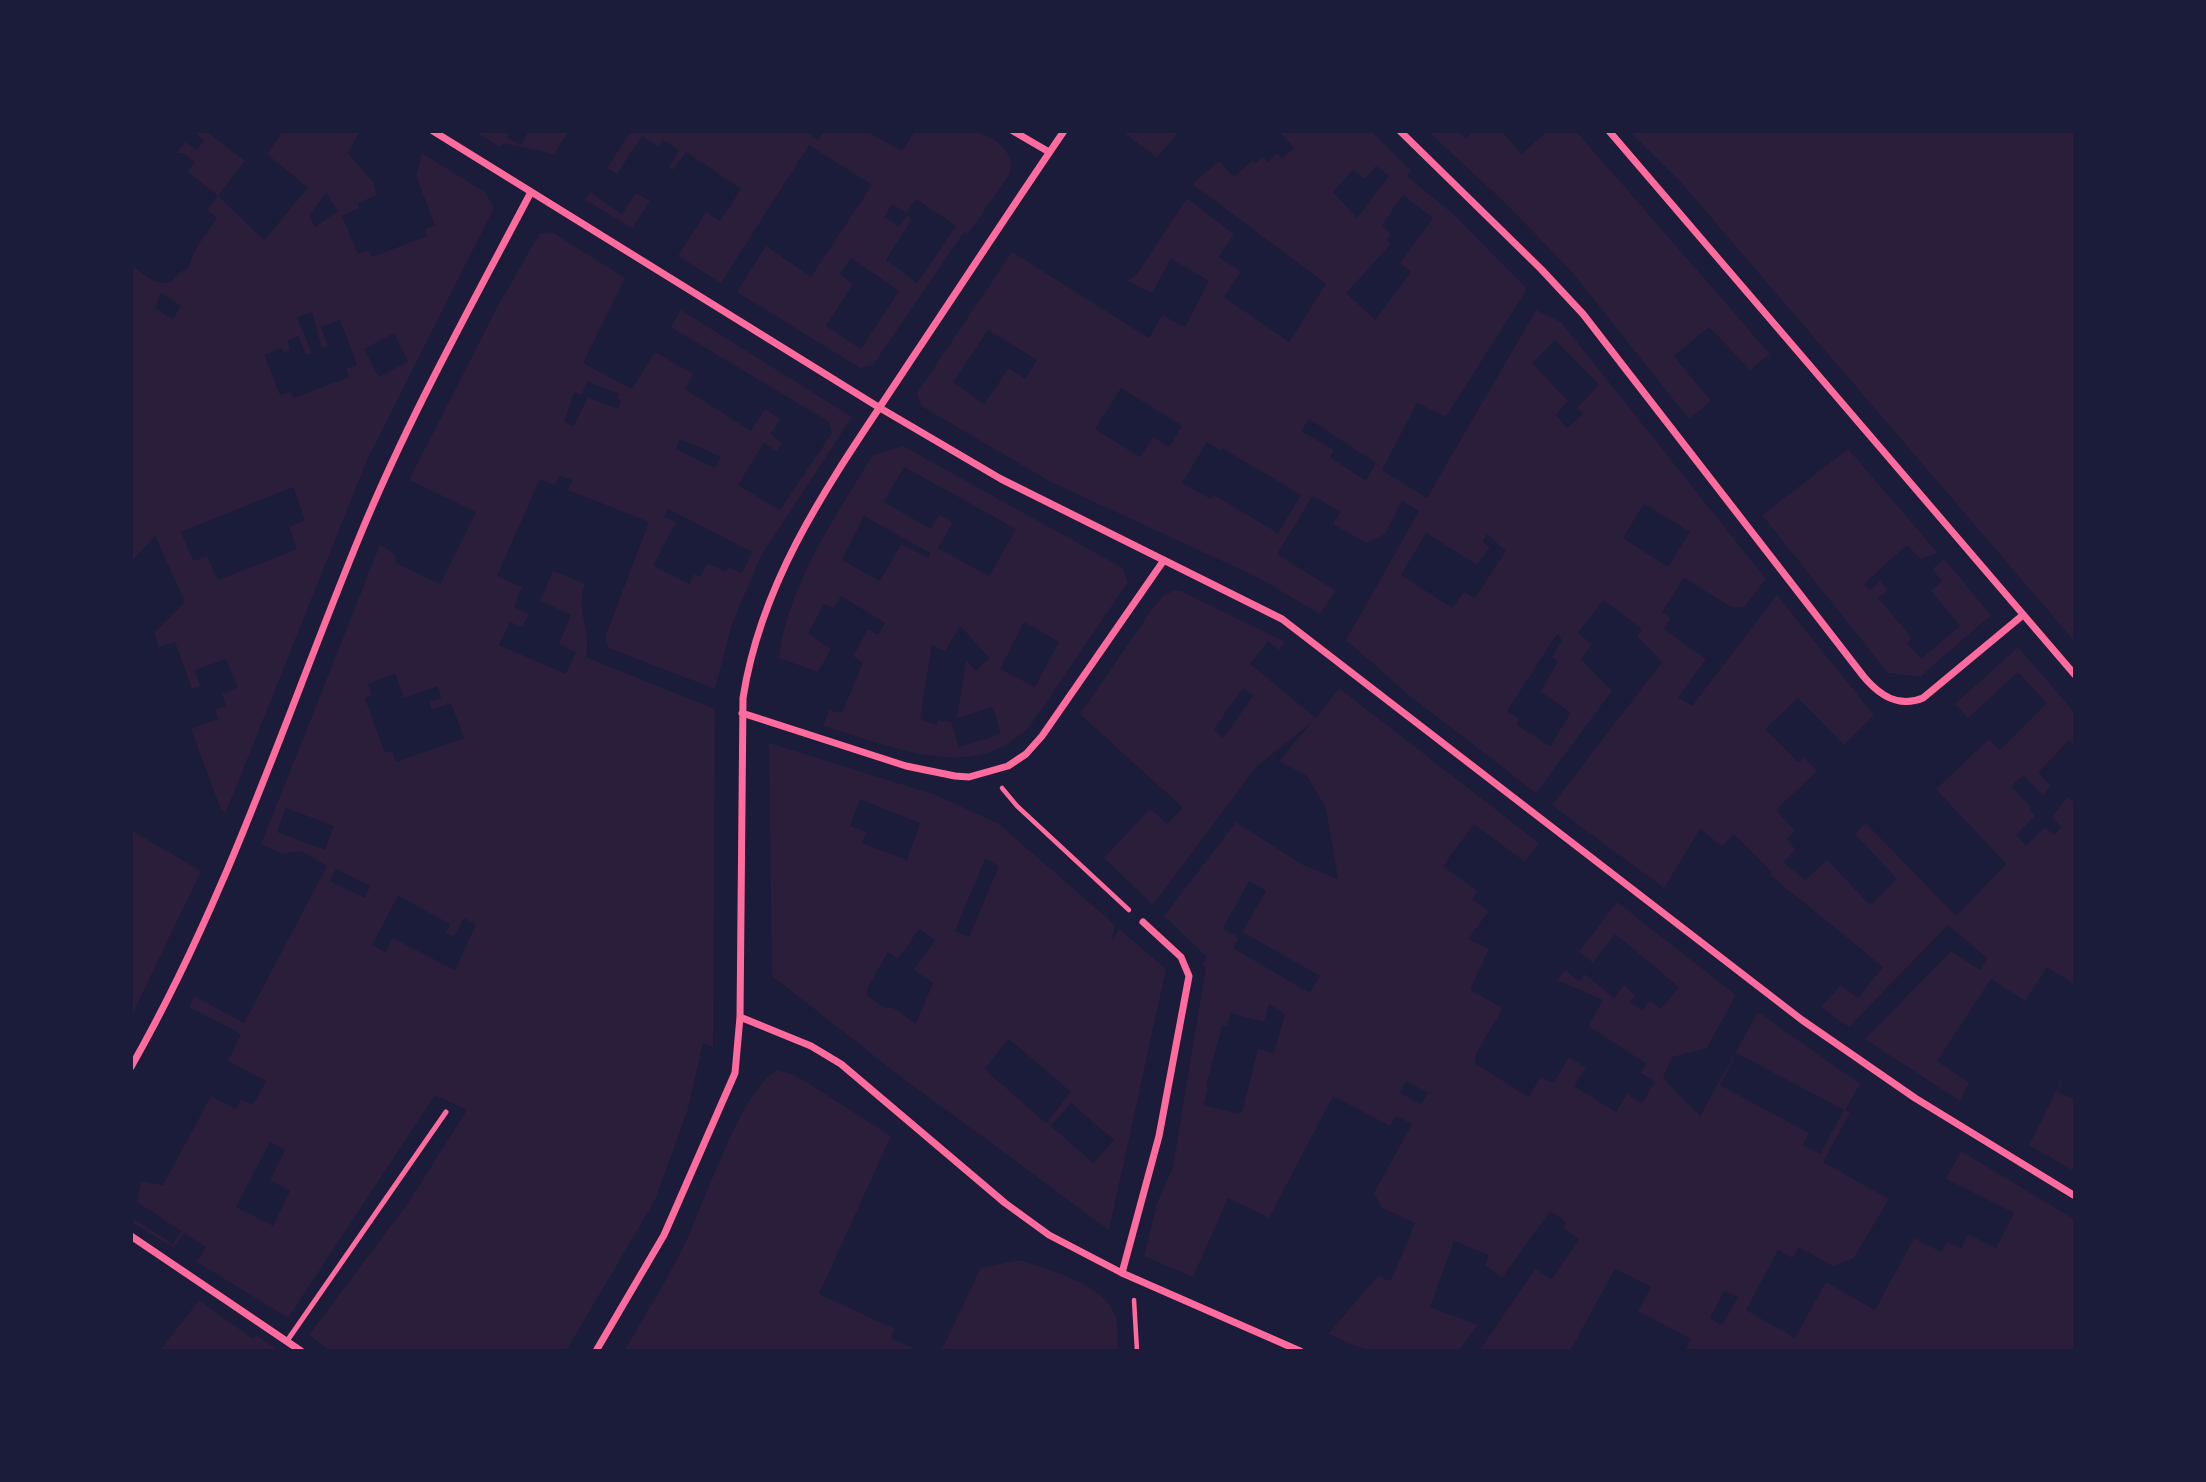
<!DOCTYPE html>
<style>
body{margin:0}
#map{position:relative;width:2206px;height:1482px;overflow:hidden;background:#1b1b3a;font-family:"Source Serif 4",serif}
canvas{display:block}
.frame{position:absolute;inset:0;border:133px solid #1b1b3a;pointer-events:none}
</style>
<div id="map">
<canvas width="2206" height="1482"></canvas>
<div class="frame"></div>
</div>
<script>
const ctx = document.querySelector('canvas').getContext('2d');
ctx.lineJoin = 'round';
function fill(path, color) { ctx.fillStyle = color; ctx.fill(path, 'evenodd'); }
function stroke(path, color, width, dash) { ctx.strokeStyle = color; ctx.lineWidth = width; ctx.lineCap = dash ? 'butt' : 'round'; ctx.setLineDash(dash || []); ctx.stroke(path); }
const green = new Path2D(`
 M193 131H206L245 161 218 196 264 240 308 188 267 154 283 131H360L348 153 373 182 377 195 358 203 359 208 342 216 358 254 368 250 372 257 427 236 425 229 435 225 416 176 422 153 486 193 494 208 367 460 226 812 221 810 191 729 218 719 215 710 226 706 222 694 238 687 226 659 195 670 200 686 192 689 175 642 159 647 154 633 185 602 155 536 131 562V264C141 272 158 289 171 281 178 276 180 271 188 268L196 248 217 218 207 210 218 196 188 172 195 162 182 153H177L185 142 196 150 204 141ZM326 193 338 211 315 227 309 216ZM161 293 181 306 173 319 155 308ZM312 312 322 349 328 346 321 327 340 320 357 365 346 369 349 377 294 398 291 392 280 395 264 355 282 348 284 353 290 350 287 341 298 336 306 355 312 353 297 318ZM394 333 408 361 379 377 364 349ZM293 487 305 520 289 527 297 549 218 580 207 556 193 561 181 532Z
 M474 131H510L507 137 520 145 529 131H569L554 154 503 143 500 147Z
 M631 131H804L818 140 823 131H866L902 151 915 131C933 131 959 126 976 132 996 137 1017 153 1009 175L968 234 964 232 873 365 860 368 737 292 766 246 811 277 872 185 809 145 721 283 678 256 706 212 720 221 741 189 686 152 673 170 669 167 679 150 663 140 658 147 642 136 617 174 607 168ZM916 199 956 226 917 283 886 260 912 219 907 215 899 227 884 217 892 204 906 213ZM851 258 899 291 861 349 826 326 853 284 840 274Z
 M1122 131H1179L1157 158Z
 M1279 131H1371L1411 170 1407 176 1453 214 1527 289 1446 417 1417 403 1382 470 1427 498 1536 310 1561 322 1766 579 1744 607H1731L1684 578 1662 612 1671 618 1664 629 1706 659 1678 697 1692 706 1777 595 1874 715 1844 745 1798 698 1765 729 1798 762 1804 758 1817 771 1776 810 1795 831 1787 839 1796 850 1783 862 1805 880 1827 860 1870 905 1897 879 1855 834 1866 823 1956 916 2006 864 1936 789 1989 739 2000 750 2047 703 2018 672 1968 718 1955 704 2018 647 2075 713V745L2069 740 2038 773 2051 786 2043 795 2023 775 2011 786 2031 807 2029 810 2035 816 2016 835 2026 845 2045 827 2054 835 2061 827 2052 817 2068 797 2075 803V985L2047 967 2025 1001 1991 979 1937 1061 1969 1083 1960 1101 1865 1039 1951 951 1980 970 1988 959 1948 925 1849 1027 1821 1007 1841 985 1858 998 1883 967 1770 875 1772 872 1734 834 1722 846 1700 829 1664 888 1552 805 1662 662 1637 636 1642 629 1603 600 1578 633 1592 644 1581 659 1612 691 1536 793 1410 696 1346 640 1419 511 1402 501 1385 534 1366 543 1333 524 1340 512 1313 496 1277 554 1336 591 1320 614 1257 577 1051 482 921 406 917 393 1012 252 1149 338 1162 315 1185 327 1209 281 1171 259 1152 293 1127 281 1137 274 1187 198 1234 234 1219 257 1241 272 1224 297 1289 342 1326 284 1192 184 1219 161 1234 177 1253 160 1255 163 1263 157 1268 162 1277 153 1282 158 1294 148ZM1376 166 1389 176 1357 218 1333 192 1353 170 1365 179ZM1403 195 1433 218 1400 263 1411 272 1375 320 1346 293 1391 244 1387 240 1391 234 1382 225ZM988 330 1037 360 1025 379 1009 368 984 404 953 382ZM1555 340 1599 385 1577 408 1583 414 1567 428 1556 415 1568 401 1532 363ZM1121 388 1182 426 1169 447 1153 437 1140 457 1095 429ZM1309 419 1376 463 1366 481 1330 457 1334 450 1301 431ZM1207 442 1220 450 1222 448 1301 495 1278 533 1214 495 1211 499 1182 483ZM1644 504 1690 532 1668 567 1623 538ZM1426 533 1477 565 1490 547 1483 542 1487 534 1506 551 1475 598 1464 592 1452 608 1401 575ZM1557 634 1562 640 1552 657 1558 661 1541 692 1571 713 1550 746 1517 725 1519 719 1507 711Z
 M1428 131H1458L1465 139 1475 131H1502L1522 154 1547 131H1576L1770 354 1750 370 1709 327 1674 356 1711 401 1689 419 1572 272 1505 203Z
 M1629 131H2075V642L1678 179Z
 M590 192 622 214 636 193 650 201 632 228 585 200Z
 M552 232 625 278 583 363 632 389 655 352 693 374 685 389 751 431 765 409 780 419 771 434 782 443 777 451 764 443 738 485 780 510 832 433 829 422 671 327 681 310 852 417 761 556 732 624 715 689 609 648 605 637 649 522 568 490 572 480 560 476 555 485 540 479 497 576 522 587 514 607 529 614 522 627 510 622 499 645 566 674 576 652 559 644 571 615 540 601 553 571 585 584C575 610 592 632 586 657L715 709 713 1047 703 1043 688 1109 655 1200 566 1351H330L309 1335 408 1203 467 1110 435 1095 288 1318 197 1262 206 1247 184 1233 174 1248 131 1222V1217L173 1244 181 1231 137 1202 141 1181 163 1185 211 1096 236 1109 241 1099 253 1105 266 1081 228 1061 241 1034 189 1007 194 996 244 1023 327 866 301 851 282 854 261 844 380 545 395 554 396 563 440 584 476 512 409 480 500 302 540 233ZM587 381 619 394 617 399 621 401 618 409 588 397 574 426 564 422 574 393 582 394ZM680 439 721 457 715 468 676 449ZM668 509 752 552 742 573 729 567 726 572 707 563 700 577 694 574 689 584 653 566 676 522 664 517ZM395 674 404 698 438 686 441 698 430 702 431 710 451 703 464 738 396 762 392 751 385 753 365 699 372 695 368 684ZM286 808 334 826 325 850 277 832ZM336 869 370 886 365 898 330 881ZM398 896 450 924 446 933 454 937 464 918 476 925 455 970 393 938 385 952 372 945ZM270 1142 285 1150 270 1180 290 1191 273 1226 236 1207Z
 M903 446 1123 568 1128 582 1030 726C972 786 892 745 823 726L829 710 842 713 863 663 853 656 868 629 878 635 885 623 841 596 833 608 824 604 808 633 831 649 818 672 779 658C787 586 836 516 873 455ZM904 467 1016 529 989 576 938 548 953 522 939 515 931 529 884 502ZM864 516 930 553 929 558 901 544 880 581 842 560ZM1024 622 1059 642 1035 687 1000 669ZM960 626 989 658 976 671 966 660 957 718 993 707 1001 734 959 747 951 722 938 720 937 725 920 719 932 645 945 651Z
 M1848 449 1938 553 1921 559 1907 545 1864 584 1870 590 1880 581 1888 590 1878 598 1912 638 1907 643 1921 659 1960 626 1931 591 1942 581 1932 569 1944 559 1991 615 1920 677 1888 673 1762 515Z
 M1173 591H1181L1285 642 1279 650 1268 641 1250 664 1316 718 1339 688 1539 843 1525 862 1474 824 1443 866 1477 891 1472 900 1489 911 1468 939 1489 949 1470 990 1503 1008 1477 1052 1475 1063 1528 1097 1541 1077 1554 1083 1569 1057 1586 1068 1574 1086 1616 1112 1627 1094 1642 1103 1655 1082 1641 1073 1647 1064 1588 1026 1603 1000 1557 980 1565 970 1579 981 1585 974 1614 998 1624 985 1635 995 1630 1002 1642 1011 1650 1000 1661 1009 1679 987 1615 934 1593 963 1579 952 1617 902 1736 995 1707 1048 1672 1057 1663 1078 1700 1116 1758 1012 1860 1084 1845 1110 1850 1113 1823 1162 1889 1199 1853 1259 1833 1266 1799 1247 1792 1258 1778 1250 1746 1310 1795 1338 1826 1282 1875 1310 1914 1238 1941 1252 1947 1242 1961 1248 1968 1234 1996 1248 2014 1213 1946 1179 1961 1151 2075 1220V1351H1685L1691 1339 1638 1311 1651 1287 1615 1269 1570 1351H1479L1535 1269 1552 1279 1579 1239 1563 1228 1566 1222 1550 1211 1502 1278 1485 1265 1489 1255 1454 1241 1430 1307 1478 1325 1458 1351H1368L1328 1334 1378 1276 1391 1281 1415 1223 1381 1207 1374 1193 1412 1124 1396 1116 1390 1126 1333 1096 1269 1218 1228 1198 1193 1277 1144 1256 1157 1203 1173 1167 1206 967 1202 965 1207 957 1164 916 1236 822 1301 864 1338 879 1326 808 1307 776 1279 761 1312 722 1256 767 1153 905 1104 858 1150 809 1167 824 1183 808 1080 714 1151 611 1163 596ZM1243 688 1253 696 1223 738 1214 729ZM1249 881 1266 891 1242 932 1320 976 1310 993 1233 948 1239 938 1223 928ZM1269 1004 1285 1014 1274 1053 1258 1049 1242 1112 1238 1114 1204 1105 1208 1088 1206 1086 1222 1026H1227L1231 1013 1264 1022ZM1736 1053 1844 1110 1820 1154 1803 1145 1809 1133 1720 1085ZM1406 1081 1428 1093 1421 1104 1400 1093ZM1724 1291 1738 1297 1722 1325 1710 1318Z
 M769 743 936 795 999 824 1115 925 1112 941 1119 929 1166 969 1109 1230 896 1073 772 976ZM860 799 920 823 907 860 862 843 866 832 850 826ZM985 859 999 866 969 937 955 931ZM919 929 935 940 914 970 933 983 916 1024 892 1007 885 1008 868 996 867 989 888 952 898 959ZM1009 1039 1071 1092 1046 1123 984 1069ZM1071 1103 1114 1140 1093 1163 1051 1126Z
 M131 830 201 871 131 1017Z
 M777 1070 795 1075 891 1136 819 1294 895 1329 891 1338 919 1351H624C644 1317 665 1283 683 1248 702 1210 742 1087 777 1070Z
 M2065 1074 2058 1092 2075 1099V1172L2029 1145Z
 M1020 1260C1048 1270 1101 1282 1114 1313 1119 1325 1117 1338 1118 1351H941L981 1268Z
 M199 1300 253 1339 257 1335 279 1351H160Z`);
const path = new Path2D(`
 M1002 788 1017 806 1129 910
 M1134 1300 1137 1351`);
const service = new Path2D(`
 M287 1341 446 1112`);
const minor = new Path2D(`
 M433 131 880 408 1001 479 1282 619 1802 1020 1915 1098 2075 1196
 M1013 131 1049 152
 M1400 131 1541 269 1583 314 1864 677C1880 696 1899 708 1923 698L2023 615
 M1609 131 2075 675
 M742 713 906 766 955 776 969 777 1008 766 1026 754 1042 736 1164 560
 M740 1017 811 1046 841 1064 1005 1203 1049 1235 1122 1273 1300 1351
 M131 1067C228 897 287 712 361 533 410 415 472 304 531 192
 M131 1236 301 1351
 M1122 1273 1159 1136 1189 976 1181 957 1143 922
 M596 1351 664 1235 735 1073 740 1017 743 698C763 569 841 467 911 360 962 284 1012 207 1064 131`);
fill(green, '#2a1e3b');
stroke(path, '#ff6b9d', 4.5);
stroke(service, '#ff6b9d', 5);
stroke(minor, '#ff6b9d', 7);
</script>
